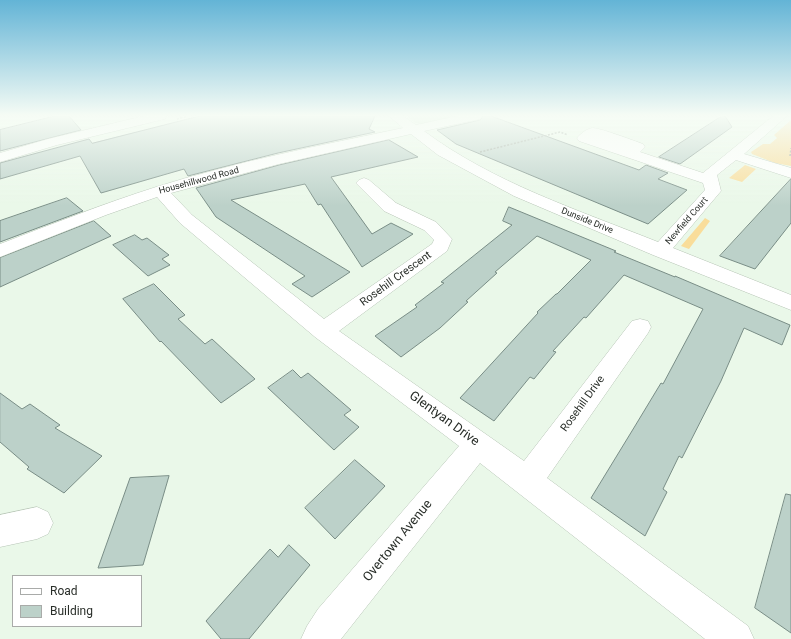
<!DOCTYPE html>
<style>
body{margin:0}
#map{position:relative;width:791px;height:639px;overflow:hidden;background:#eaf8e9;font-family:Roboto,sans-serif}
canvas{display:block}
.legend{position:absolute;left:12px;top:575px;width:130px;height:52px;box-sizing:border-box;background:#fff;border:1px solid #a9aba9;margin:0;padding:5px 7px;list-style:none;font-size:12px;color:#292e29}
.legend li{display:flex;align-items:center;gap:8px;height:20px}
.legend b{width:20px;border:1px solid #a9aba9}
</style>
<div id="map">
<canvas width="791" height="639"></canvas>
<ul class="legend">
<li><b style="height:5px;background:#fff"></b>Road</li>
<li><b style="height:11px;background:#bcd1c9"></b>Building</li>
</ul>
</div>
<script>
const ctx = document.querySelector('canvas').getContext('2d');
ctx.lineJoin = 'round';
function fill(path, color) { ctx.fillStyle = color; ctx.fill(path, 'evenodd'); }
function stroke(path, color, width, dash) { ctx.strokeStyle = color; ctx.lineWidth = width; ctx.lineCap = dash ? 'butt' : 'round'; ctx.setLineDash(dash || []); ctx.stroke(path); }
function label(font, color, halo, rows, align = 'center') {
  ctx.font = font + ' Roboto,sans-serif'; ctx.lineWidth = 3; ctx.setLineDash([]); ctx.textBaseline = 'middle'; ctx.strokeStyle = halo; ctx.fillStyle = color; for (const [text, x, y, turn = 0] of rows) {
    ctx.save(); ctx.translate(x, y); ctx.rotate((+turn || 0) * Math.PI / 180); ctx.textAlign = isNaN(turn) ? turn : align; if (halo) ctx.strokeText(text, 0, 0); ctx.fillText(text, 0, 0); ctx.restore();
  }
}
const built = new Path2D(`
 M407 116H459L423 124 415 123Z`);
const green = new Path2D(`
 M791 120V166L775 163 752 154 751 152 763 144H770L777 138 774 135Z
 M745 165 756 169 742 182 729 178Z
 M705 218 710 221 689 249 681 246Z`);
const building = new Path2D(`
 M55 116H69L81 130 0 151V130Z
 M200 116H375L369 129 375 132 278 153 188 176 184 169 101 193 80 156 0 179V163L89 139 92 143Z
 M483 116H491L639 170 646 165 668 173 658 179 687 190 648 224 456 144 437 130 480 120Z
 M722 116H725L732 127 680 164 659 157Z
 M389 140 418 157 331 177 372 234 391 223 413 234 362 267 321 204 318 205 305 184 231 200 350 272 312 297 292 284 305 276 216 217 196 188 279 165Z
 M791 179V223L755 269 720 256Z
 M67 198 83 211 0 242V221Z
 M509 207 616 251 614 252 675 277V276L790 325 782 345 744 328 721 381 682 458 679 456 663 489 667 492 645 536 591 498 635 426 661 383 663 384 703 309 624 275 586 318 584 317 553 351 556 352 534 379 530 377 494 421 460 398 538 313 537 312 556 294H557L591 260 537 236 495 272 497 273 466 301 468 302 440 328 401 357 375 336 417 307 415 305 444 283 441 282 512 225 503 221Z
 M94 221 111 236 0 287V258Z
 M135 235 142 240 147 238 169 255 162 259 170 265 148 276 113 245Z
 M154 284 185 315 178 319 205 344 212 339 255 379 221 403 161 341 160 342 123 299Z
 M293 370 301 378 308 373 351 410 344 415 359 427 334 450 268 388Z
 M0 393 22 409 30 404 60 425 55 428 102 456 64 493 27 469 29 467 0 442Z
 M355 460 385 486 335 539 305 508Z
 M169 476 143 565 98 568 130 478Z
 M786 494 791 495V633L755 608Z
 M289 545 310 565 249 639H221L206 621 270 549 278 557Z`);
const path = new Path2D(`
 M177 119 188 116
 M480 152 560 132 568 135
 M790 156 791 148`);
const minor = new Path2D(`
 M144 116H167L165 119 57 145 0 162V153L48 139Z
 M389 116H403L416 125 457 116H482L480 119 424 131C494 183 578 210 658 242L705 190 703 183 579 141 577 138C580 134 588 128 593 128 603 129 632 140 643 144L645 147 640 152 703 173 773 116H787L744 154 791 168V178L736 160 717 175 721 191 673 248 791 295V310L653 255 514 196 438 155 411 134 279 164 171 193 192 215 324 319 432 244 434 240 424 230 384 211 356 183 359 180 364 178 369 180 396 203 436 222 452 239 447 251 339 331 524 461 632 321 640 319 648 321 651 327 648 333 547 478 748 626 754 639H705L480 463 341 639H301L307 626 318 609 459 446 315 337 180 223 157 197 106 215 0 257V244C52 224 103 204 156 187 235 162 322 145 403 128Z
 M37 507 48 512 53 523 48 534 37 539 0 547V515Z`);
const farStreetnames = [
 ["Househillwood Road",199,181,-15],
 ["Dunside Drive",587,221,22],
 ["Newfield Court",687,221,-49]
];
const streetNames = [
 ["Rosehill Crescent",396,279,-36],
 ["Rosehill Drive",583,404,-54]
];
const nearStreetnames = [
 ["Glentyan Drive",444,419,36],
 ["Overtown Avenue",398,541,-51]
];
fill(built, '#daeed9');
fill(green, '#f9dd9a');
fill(building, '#bcd1c9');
stroke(building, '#798d86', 1);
stroke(minor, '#b6c4b5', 1);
stroke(path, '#99a399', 1.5, [2, 1.5]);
fill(minor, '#fff');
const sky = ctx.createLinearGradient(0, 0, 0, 206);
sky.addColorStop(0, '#63b4d6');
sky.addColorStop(0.56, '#f6fcf5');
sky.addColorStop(1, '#f6fcf500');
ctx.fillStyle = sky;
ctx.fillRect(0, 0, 791, 206);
label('9px', '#292e29', '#fff', farStreetnames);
label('11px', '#292e29', '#fff', streetNames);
label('13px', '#292e29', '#fff', nearStreetnames);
</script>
